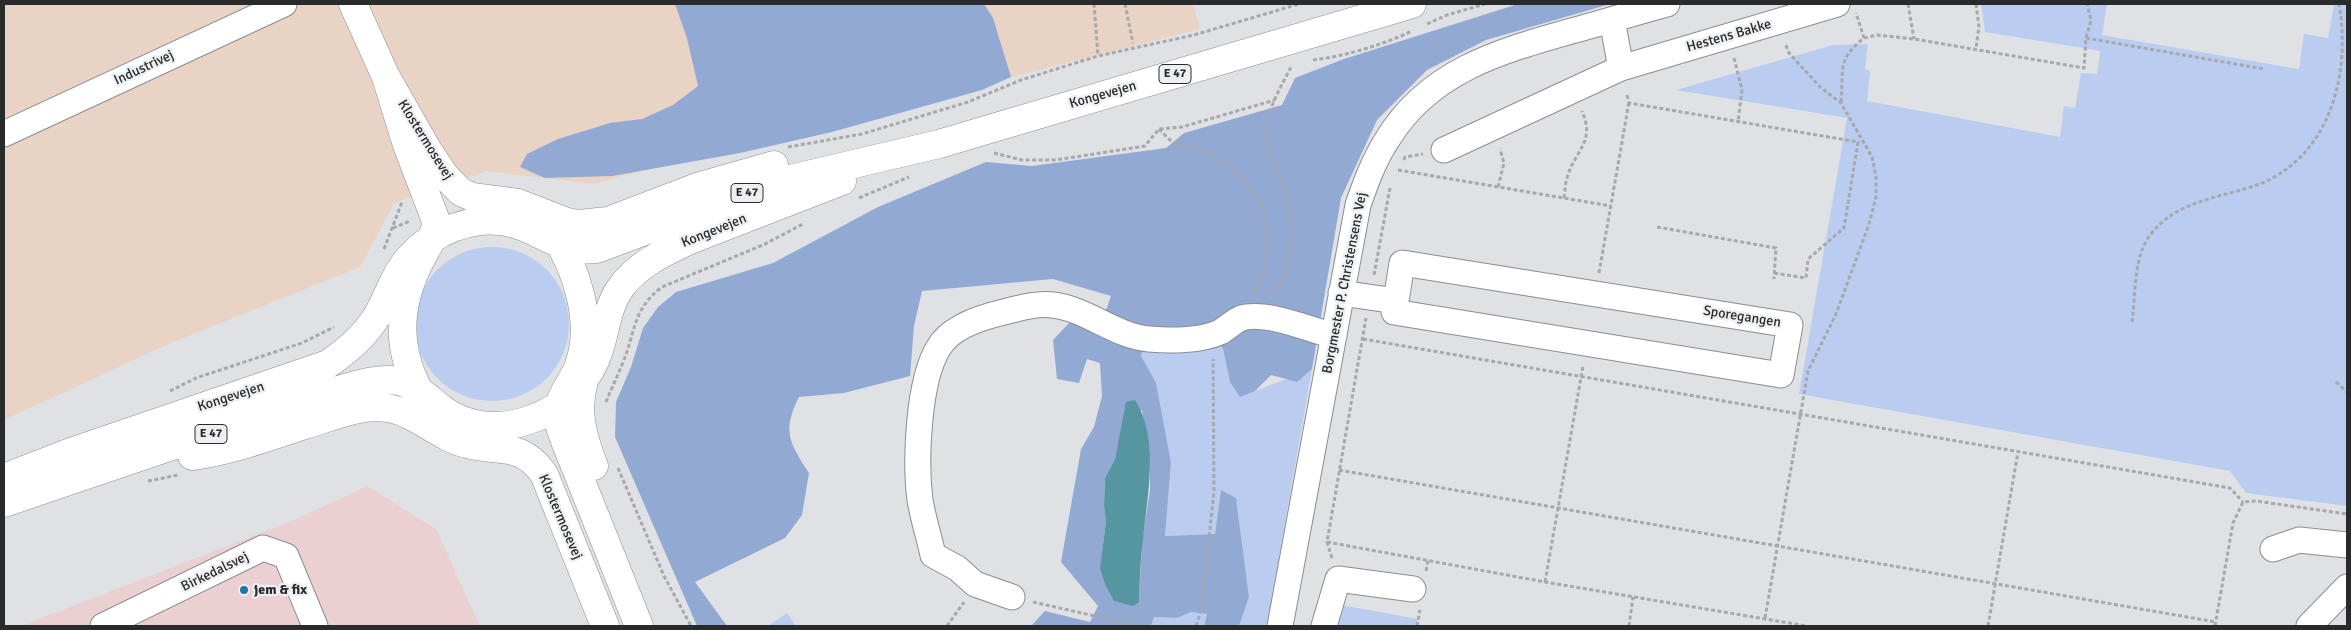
<!DOCTYPE html>
<style>
body{margin:0}
#map{position:relative;width:2351px;height:630px;overflow:hidden;background:#e0e1e5;font-family:Signika,sans-serif}
canvas{display:block}
.frame{position:absolute;inset:0;border:5px solid #292a2b;pointer-events:none}
</style>
<div id="map">
<canvas width="2351" height="630"></canvas>
<div class="frame"></div>
</div>
<script>
const ctx = document.querySelector('canvas').getContext('2d');
ctx.lineJoin = 'round';
function fill(path, color) { ctx.fillStyle = color; ctx.fill(path, 'evenodd'); }
function stroke(path, color, width, dash) { ctx.strokeStyle = color; ctx.lineWidth = width; ctx.lineCap = dash ? 'butt' : 'round'; ctx.setLineDash(dash || []); ctx.stroke(path); }
function label(font, color, halo, rows, align = 'center') {
  ctx.font = font + ' Signika,sans-serif'; ctx.lineWidth = 4.5; ctx.setLineDash([]); ctx.textBaseline = 'middle'; ctx.strokeStyle = halo; ctx.fillStyle = color; for (const [text, x, y, turn = 0] of rows) {
    ctx.save(); ctx.translate(x, y); ctx.rotate((+turn || 0) * Math.PI / 180); ctx.textAlign = isNaN(turn) ? turn : align; if (halo) ctx.strokeText(text, 0, 0); ctx.fillText(text, 0, 0); ctx.restore();
  }
}
const commercial = new Path2D(`
 M367 486 436 529 480 626H21L294 520Z`);
const industrial = new Path2D(`
 M4 4H1193L1200 29 592 184 487 171 394 203 360 267 166 345 4 420Z`);
const green = new Path2D(`
 M1981 4H2107L2102 35 2299 69 2304 34 2328 38 2334 4H2347V506L2246 493 2230 471 1799 394 1847 118 1676 90 1833 45 1868 44 1865 69 1870 71 1867 101 2060 137 2064 106 2075 108 2081 73 2097 74 2100 51 1985 32Z
 M415 324a77 77 0 1 1 154 0a77 77 0 1 1-154 0Z
 M1206 324 1223 349 1230 382 1255 391 1312 369 1267 626H1239L1249 597 1236 498 1221 490 1215 534 1165 536 1171 463 1141 356 1148 331Z
 M1341 605 1418 619 1417 626H1334Z
 M1191 612 1207 614 1204 626H1151L1154 617 1177 618Z
 M787 613 796 626H768Z`);
const forest = new Path2D(`
 M675 4H984L993 18 1011 77 982 90 832 132 740 153 612 176 545 178 520 167 527 154 558 139 610 123 642 119 673 105 698 86 687 38Z
 M1518 4H1610L1486 40 1427 70 1377 120 1341 198 1312 369 1297 382 1271 375 1255 391 1240 397 1230 382 1223 349 1206 324 1148 331 1141 356 1156 383 1171 463 1165 536 1215 534 1221 490 1236 498 1249 597 1239 626H1204L1207 614 1191 612 1177 618 1154 617 1151 626H1031L1045 611 1090 622 1098 606 1061 562 1081 449 1094 427 1102 396 1100 363 1087 359 1079 383 1057 379 1053 340 1071 321 1099 330 1111 296 1053 279 922 291 914 326 910 376 844 393 799 397C782 431 789 442 809 473L802 515 785 538 695 582 727 626H697L615 437 616 402 631 367 643 328 658 307 676 292 773 263 878 207 986 162 1032 166 1166 148 1184 133 1282 105 1295 78 1344 59ZM1142 410 1150 463V490L1142 542 1139 602 1102 553 1106 521 1104 506 1105 478 1115 459 1123 422Z`);
const water = new Path2D(`
 M1135 400C1160 439 1147 497 1143 540 1140 561 1140 582 1139 602L1133 606 1114 601 1105 584 1100 568 1106 521 1104 506 1105 478 1115 459 1126 402Z`);
const path = new Path2D(`
 M1094 4 1098 56
 M1125 4 1133 43
 M1908 4 1914 39
 M1976 4 1979 27 1976 48
 M1427 24 1447 15 1485 4
 M1864 38 1877 35 1914 39 2084 68 2086 38 2091 20 2087 4
 M2086 38 2264 69
 M1734 58 1742 90 1738 122
 M1313 60C1346 56 1382 45 1412 31
 M1627 95 1629 103 1858 142 1844 228 1808 259 1806 278 1774 273
 M1841 102C1844 70 1836 60 1864 38L1856 13
 M1159 129C1163 133 1168 139 1173 142 1185 149 1201 150 1213 156 1266 187 1283 240 1253 294
 M788 147 862 134 968 102 1021 80 1098 56 1194 35 1299 4
 M994 153 1022 160H1055L1145 146 1159 129 1182 127 1275 100
 M1404 160 1405 157 1423 154
 M1398 170 1611 206
 M1498 187 1504 163 1500 149
 M859 198 909 177
 M1564 198C1565 192 1565 184 1567 178 1574 151 1596 143 1582 111
 M1657 227 1776 248 1774 279
 M393 228 410 221
 M384 249 402 202
 M1599 273 1629 102
 M1374 275 1390 188
 M1267 295C1271 291 1278 287 1281 282 1297 257 1290 206 1282 180 1277 166 1266 152 1266 137 1265 112 1281 87 1292 65
 M2132 322C2136 294 2133 256 2151 234 2178 199 2223 198 2262 183 2331 154 2351 72 2339 4
 M1363 339 2230 488 2243 502
 M2336 382 2347 392
 M170 391 196 378 302 343 334 327
 M606 402C611 389 618 376 623 362 636 331 632 310 662 287L765 244 803 224
 M618 468 664 576 691 626
 M1339 470 2216 622
 M148 481 178 475
 M1327 542 1545 582 1807 626
 M1332 558 1327 542 1366 318
 M1426 571 1428 560
 M1545 582 1583 366
 M1033 602 1139 626
 M1765 618 1808 371 1836 314 1869 224 1876 197V177L1872 157 1841 103 1820 87 1789 53 1785 43
 M947 626 964 602
 M1196 626 1201 611 1214 492 1213 359
 M1417 626 1420 610
 M1629 626 1633 597
 M1988 626 2018 452
 M2215 626 2233 523 2243 502 2256 501 2347 514`);
const minor = new Path2D(`
 M1612 20 1621 68
 M4 134 284 4
 M1444 150 1621 68 1837 4
 M1341 293 1396 301 1394 312 1781 375 1790 325 1402 263 1396 301
 M2273 549 2299 540 2347 545
 M1012 597 975 584 957 568 933 555C929 537 923 518 920 500 915 461 918 380 939 347 951 327 982 317 1004 312 1019 308 1037 303 1053 305 1087 309 1115 336 1149 339 1169 341 1201 341 1220 332 1228 328 1236 318 1246 317 1271 313 1308 329 1334 336
 M103 626 263 548 286 556 315 626
 M1280 626 1358 205C1366 182 1374 160 1387 140 1428 72 1497 52 1568 32 1601 23 1634 13 1667 4
 M1324 626 1338 579 1413 589
 M2309 626 2347 587`);
const major = new Path2D(`
 M353 4 386 77 407 145 436 221C436 236 426 248 420 261 396 308 396 352 423 398
 M386 77 427 149 445 176 461 192 472 197 518 203 567 222 579 224 608 221 697 187 774 165
 M554 235C577 269 593 321 580 362 576 378 562 391 559 406 555 420 564 438 569 451L639 626
 M584 381C575 411 583 438 594 466
 M192 456C230 451 268 437 305 425 331 417 360 404 387 408 416 412 438 437 467 444 501 453 520 441 544 474L605 626
 M4 478 68 453 328 364C347 351 365 336 377 316 384 304 389 291 395 279 412 246 444 226 481 221 531 215 553 255 597 249L773 183 939 144 1412 4
 M4 503 334 391C354 386 377 377 398 381 415 384 429 399 442 409 469 429 502 430 532 419 564 408 591 379 600 347 606 327 608 307 619 290 636 265 664 252 690 240L842 181`);
const markers = [
 [244,590,5,"#2376a6"]
];
const shields = [
 [1175,74,32],
 [747,193,32],
 [211,434,32]
];
const shieldNames = [
 ["E 47",1175,74],
 ["E 47",747,193],
 ["E 47",211,434]
];
const streetNames = [
 ["Hestens Bakke",1729,36,-16],
 ["Industrivej",144,68,-25],
 ["Kongevejen",1103,95,-16],
 ["Klostermosevej",425,140,58],
 ["Kongevejen",714,231,-22],
 ["Borgmester P. Christensens Vej",1345,283,-79],
 ["Sporegangen",1742,317,9],
 ["Kongevejen",231,397,-18],
 ["Klostermosevej",560,517,67],
 ["Birkedalsvej",215,572,-26]
];
const poiNames = [
 ["jem & fix",254,590]
];
fill(commercial, '#ebd0d1');
fill(industrial, '#e8d3c5');
fill(green, '#bacdf1');
fill(forest, '#92a9d4');
fill(water, '#5596a1');
stroke(minor, '#8b8d90', 27);
stroke(major, '#8b8d90', 29);
stroke(path, '#a7a8ab', 3, [4, 2.5]);
stroke(minor, '#fff', 25);
stroke(major, '#fff', 28);
for (const [x, y, r, color] of markers) { const dot = new Path2D(); dot.arc(x, y, r, 0, 2 * Math.PI); ctx.fillStyle = color; ctx.fill(dot); stroke(dot, '#edeff2', 2); }
for (const [x, y, w] of shields) { const box = new Path2D(); box.roundRect(x - w / 2, y - 9.5, w, 19, 4); ctx.fillStyle = '#edeff2'; ctx.fill(box); stroke(box, '#292a2b', 1); }
label('bold 12px', '#292a2b', null, shieldNames);
label('14px', '#292a2b', '#edeff2', streetNames);
label('bold 14px', '#292a2b', '#edeff2', poiNames, 'left');
</script>
